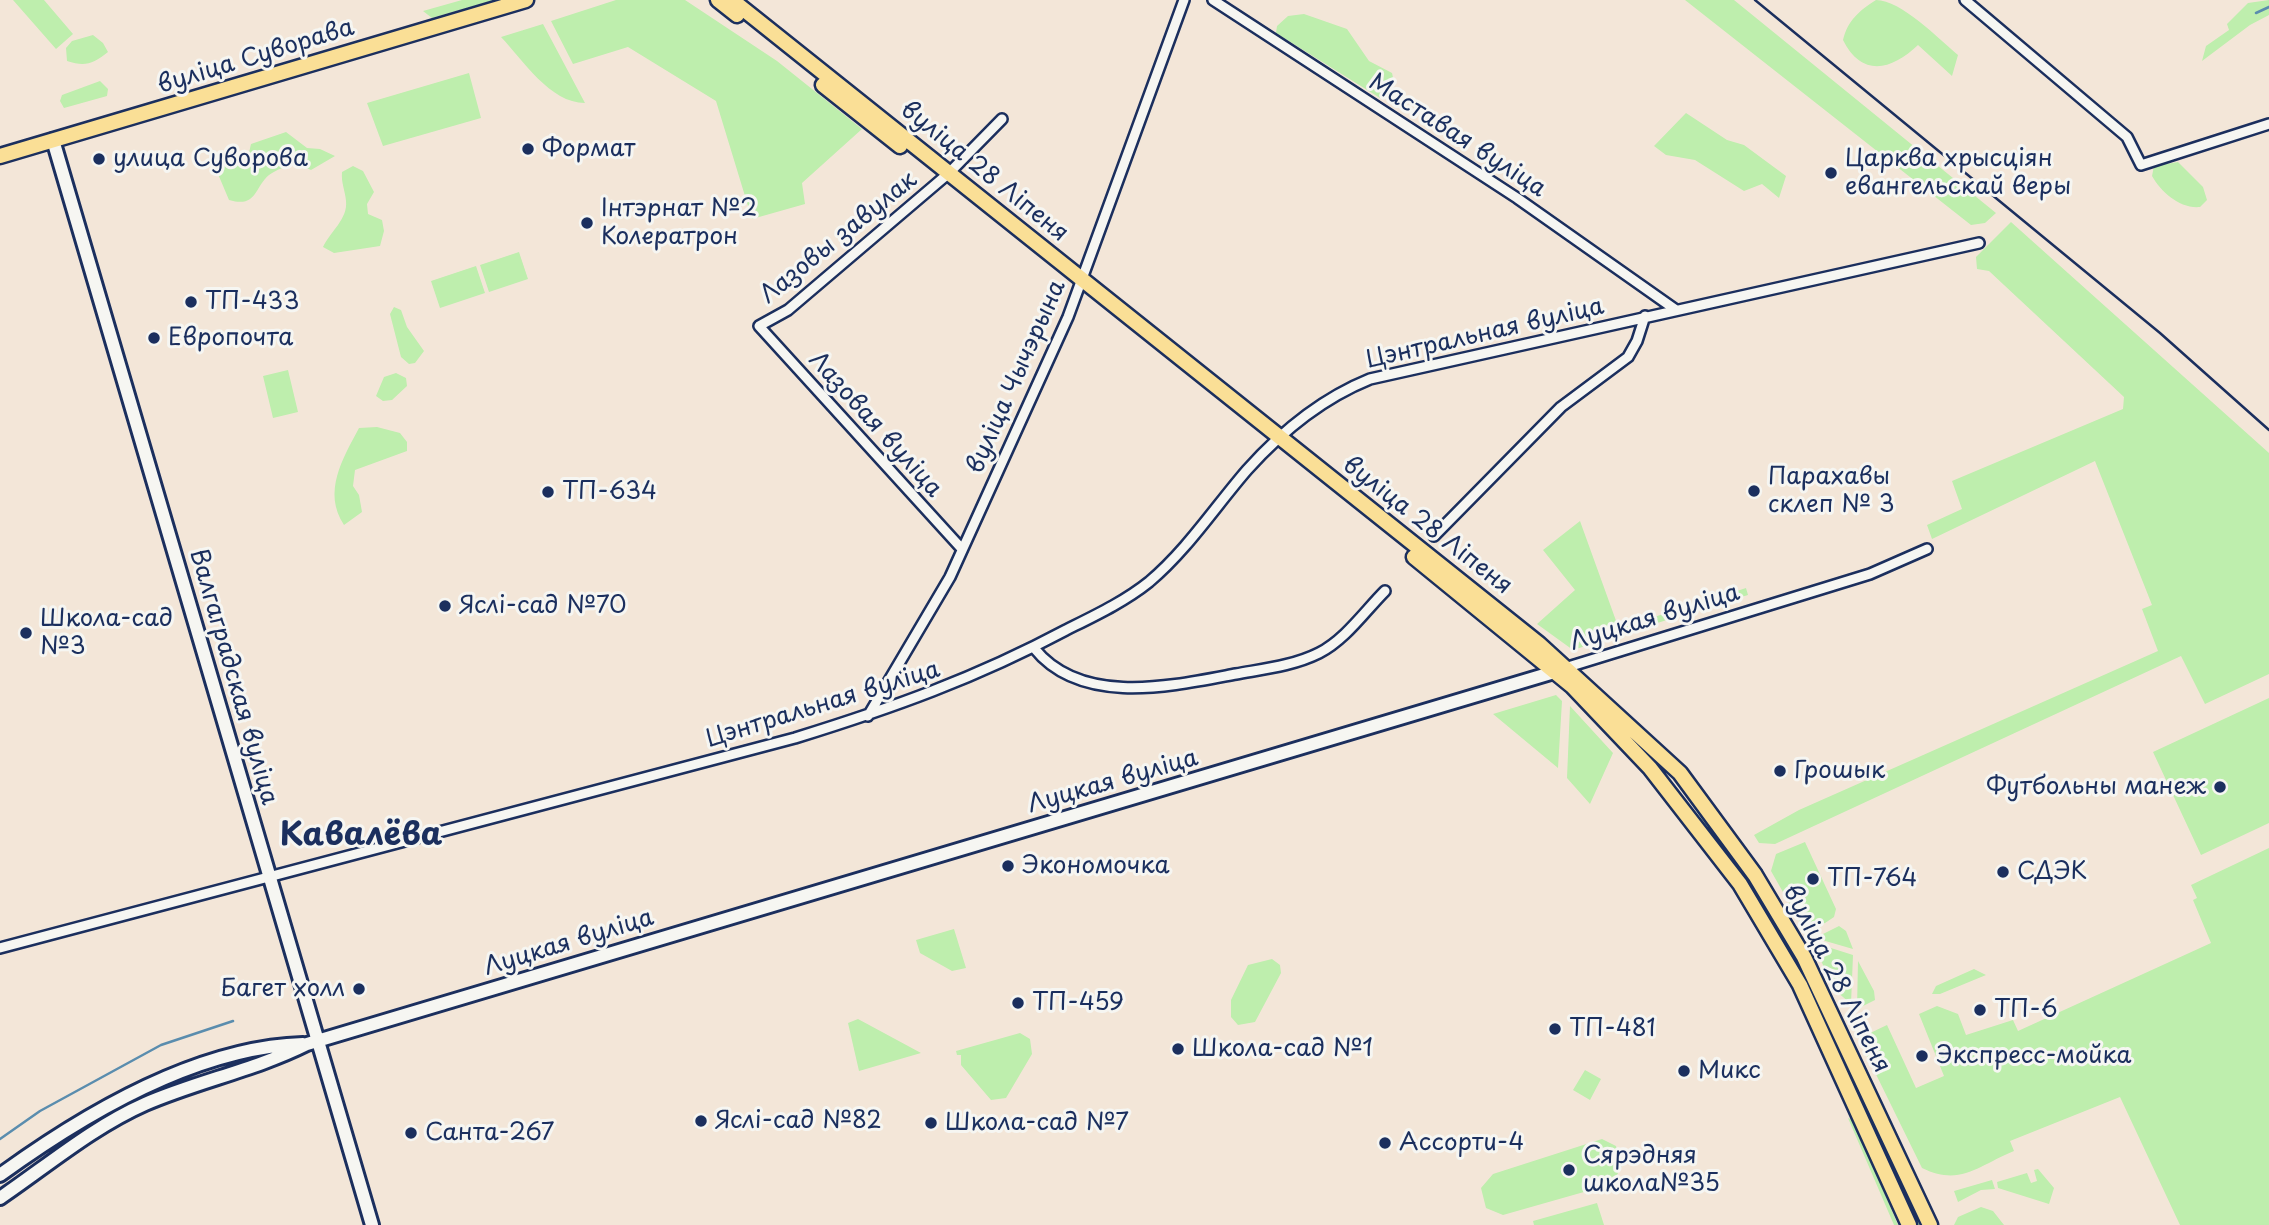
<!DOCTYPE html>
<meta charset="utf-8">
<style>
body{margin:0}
canvas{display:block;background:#f3e6d8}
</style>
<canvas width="2269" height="1225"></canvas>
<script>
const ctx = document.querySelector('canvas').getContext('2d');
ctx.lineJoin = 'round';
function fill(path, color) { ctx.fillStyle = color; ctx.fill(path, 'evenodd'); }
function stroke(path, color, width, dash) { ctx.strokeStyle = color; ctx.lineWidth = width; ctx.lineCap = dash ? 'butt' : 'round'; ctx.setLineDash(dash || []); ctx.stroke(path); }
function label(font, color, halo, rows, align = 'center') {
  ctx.font = font + ' "Playpen Sans",sans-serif'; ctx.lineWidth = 6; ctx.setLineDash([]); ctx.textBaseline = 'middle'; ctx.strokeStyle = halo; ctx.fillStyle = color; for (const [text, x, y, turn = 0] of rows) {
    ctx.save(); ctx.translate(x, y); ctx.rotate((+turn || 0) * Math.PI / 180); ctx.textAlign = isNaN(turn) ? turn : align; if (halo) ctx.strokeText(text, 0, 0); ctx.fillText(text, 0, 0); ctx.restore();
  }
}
const green = new Path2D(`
 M13 0H44L73 34 56 49Z
 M462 0H494L432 18 423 11Z
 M616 0H685L777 61 862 129 802 183 805 204 752 219 716 101 628 47 573 64 551 21Z
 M1685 0H1734L1996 213 1985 223 1971 225Z
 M1876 0C1901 0 1939 39 1958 55L1952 76 1918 45C1892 70 1862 78 1843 40 1848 20 1859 11 1876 0Z
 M2269 0V15L2250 25 2202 61 2206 46 2229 30 2227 24 2248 3Z
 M1304 14 1347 29 1369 61 1392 73 1394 82 1380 98 1276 33 1277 26 1288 16Z
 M543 24 585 103C550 103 523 60 501 37Z
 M93 35 103 43 108 52C93 64 85 67 67 61L66 48 72 41Z
 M469 73 481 118 383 146 367 103Z
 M100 81 108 89 107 96 64 108 60 101 62 95Z
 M1686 113 1727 140 1744 145 1786 176 1779 198 1762 184 1744 191 1695 160 1666 155 1654 146Z
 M286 132 307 148 320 149 335 156 311 170 296 163C286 167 277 169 269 175 254 188 257 208 229 200L218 174 221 167 229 162 247 168 253 166 255 157H248L251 144Z
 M2178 162 2203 187 2207 200 2200 207C2180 209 2161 192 2152 176L2154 166Z
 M353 166 363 171 374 192 367 204 368 214 382 220 384 231 380 246 334 253 323 247C330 232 348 219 346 201 345 190 341 183 342 172Z
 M2011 222 2269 453V674L2205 704 2181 656 1775 844 1759 843 1754 835 1799 810 2158 651 2142 609 2152 605 2095 461 1932 539 1927 525 1962 509 1952 481 2123 409 2124 397 1989 271 1977 269 1976 257Z
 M519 252 528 279 489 292 480 265Z
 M476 266 485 293 440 308 431 281Z
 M394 307 401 310 407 327 424 351 415 363 409 364 401 357 390 314Z
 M288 370 298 412 273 418 263 376Z
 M396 373 406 378 407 386 392 400 383 401 376 396 384 377Z
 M377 427 400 433 407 442V451L355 470 353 486 359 495 362 512 344 525C322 492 343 458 359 428Z
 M1580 521 1619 629 1672 611 1673 618 1573 650 1537 624 1575 590 1543 550Z
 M1746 588 1748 595 1686 614 1682 609Z
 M1556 695 1562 701 1558 768 1493 714Z
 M2269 698V823L2201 855 2153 752Z
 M1570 706 1613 753 1590 804 1567 778Z
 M1699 810 1749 876 1809 980 1828 1023 1781 937 1697 812Z
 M1805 842 1836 909 1834 917 1825 923 1808 928 1800 922 1771 871 1776 854Z
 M2269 848V1225H2180L2120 1097 2010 1141 2014 1151C1979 1165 1961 1187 1922 1168L1867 1056 1868 1034 1887 1025 1916 1088 1944 1076 1919 1014 1937 1006 1958 1014 1966 1035 2013 1020 2018 1031 2211 943 2193 900 2197 898 2191 885Z
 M1839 926 1846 931 1853 949 1815 938Z
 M954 929 966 968 952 971 920 953 916 940Z
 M1812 942 1853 955 1851 1004 1835 990Z
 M1272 959 1280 965 1281 973 1255 1022 1238 1025 1231 1017V1000L1248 965Z
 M1858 961 1874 991 1875 1000 1857 1009Z
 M1974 969 1986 975 1940 994H1932L1936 986Z
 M858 1019 921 1053 859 1071 848 1023Z
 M1020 1033 1030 1039 1032 1054 1006 1098 991 1100 961 1065V1055H957L956 1051Z
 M1585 1070 1601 1079 1590 1100 1573 1090Z
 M1859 1100 1876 1123 1923 1225H1915Z
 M1848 1118 1853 1120 1898 1225H1894Z
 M1602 1139 1616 1146 1622 1166 1612 1184 1503 1215 1486 1208 1481 1188 1493 1174Z
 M2038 1169 2054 1188 2049 1204 1998 1188 1997 1182 2027 1173 2031 1183 2037 1181 2034 1170Z
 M1992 1180 1995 1189 1981 1190 1958 1202 1954 1191Z
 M1597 1203 1604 1225H1534L1533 1221Z
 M1981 1207 1993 1211 2004 1225H1954L1958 1217Z`);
const stream = new Path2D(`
 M2256 13 2269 7
 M0 1139 40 1111 161 1045 233 1021`);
const street = new Path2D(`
 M1213 0 1517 198 1676 310
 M1965 0 2127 137 2141 165 2269 124
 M1434 536 1561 407 1628 357 1637 341 1645 316
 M962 549 759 326 788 310 949 173 1002 119
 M1034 648C1081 707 1172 686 1236 674 1263 669 1293 666 1319 653 1345 640 1365 611 1385 591
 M1568 667 1870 574 1927 549
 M868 716 950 577 1068 317 1184 0
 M0 948 795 738C892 708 976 678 1066 630 1094 616 1124 602 1149 582 1187 550 1215 507 1247 470 1281 432 1323 398 1370 379L1979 243`);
const secondary = new Path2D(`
 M53 140 372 1225
 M0 1175C84 1114 196 1047 303 1044
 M0 1198C47 1166 93 1127 145 1104 198 1081 255 1070 307 1044L1561 670`);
const primary = new Path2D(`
 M718 0 737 15
 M732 0 1539 644 1680 773 1755 875 1804 957 1930 1225
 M823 85 900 146
 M0 156 526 0
 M1414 557 1572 686 1650 768 1740 884 1800 985 1909 1225`);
const rail = new Path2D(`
 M1755 0 2160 333 2269 430`);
const markers = [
 [528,149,7,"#1b2f5e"],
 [99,159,7,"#1b2f5e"],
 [1831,173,7,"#1b2f5e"],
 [587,223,7,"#1b2f5e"],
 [191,302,7,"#1b2f5e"],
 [154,338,7,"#1b2f5e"],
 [1754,491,7,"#1b2f5e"],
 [548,492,7,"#1b2f5e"],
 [445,606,7,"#1b2f5e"],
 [26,633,7,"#1b2f5e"],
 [1780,771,7,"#1b2f5e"],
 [2220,787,7,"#1b2f5e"],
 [1008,866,7,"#1b2f5e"],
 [2003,872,7,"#1b2f5e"],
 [1813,879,7,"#1b2f5e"],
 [359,989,7,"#1b2f5e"],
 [1018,1003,7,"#1b2f5e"],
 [1980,1010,7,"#1b2f5e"],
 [1555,1029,7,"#1b2f5e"],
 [1178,1049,7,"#1b2f5e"],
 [1922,1056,7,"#1b2f5e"],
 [1684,1071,7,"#1b2f5e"],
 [701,1121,7,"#1b2f5e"],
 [931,1123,7,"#1b2f5e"],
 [411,1133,7,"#1b2f5e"],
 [1385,1143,7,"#1b2f5e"],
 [1569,1170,7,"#1b2f5e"]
];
const streetNames = [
 ["вуліца Суворава",256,57,-17],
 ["Маставая вуліца",1457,136,33],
 ["вуліца 28 Ліпеня",984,172,39],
 ["Лазовы завулак",839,238,-39],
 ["Цэнтральная вуліца",1485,334,-13],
 ["вуліца Чычэрына",1017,377,-66],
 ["Лазовая вуліца",875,425,48],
 ["вуліца 28 Ліпеня",1427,526,38],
 ["Луцкая вуліца",1655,618,-17],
 ["Валгаградская вуліца",233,677,74],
 ["Цэнтральная вуліца",823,705,-17],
 ["Луцкая вуліца",1113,782,-16],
 ["Луцкая вуліца",569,943,-17],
 ["вуліца 28 Ліпеня",1836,979,63]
];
const poiNames = [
 ["Формат",542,149],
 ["улица Суворова",113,159],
 ["Царква хрысціян",1845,159],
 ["евангельскай веры",1845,187],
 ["Інтэрнат №2",601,209],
 ["Колератрон",601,237],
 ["ТП-433",205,302],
 ["Европочта",168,338],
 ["Парахавы",1768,477],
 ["склеп № 3",1768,505],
 ["ТП-634",562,492],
 ["Яслі-сад №70",459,606],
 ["Школа-сад",40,619],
 ["№3",40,647],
 ["Грошык",1794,771],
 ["Футбольны манеж",2206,787,"right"],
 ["Экономочка",1022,866],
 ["СДЭК",2017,872],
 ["ТП-764",1827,879],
 ["Багет холл",345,989,"right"],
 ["ТП-459",1032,1003],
 ["ТП-6",1994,1010],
 ["ТП-481",1569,1029],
 ["Школа-сад №1",1192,1049],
 ["Экспресс-мойка",1936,1056],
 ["Микс",1698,1071],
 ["Яслі-сад №82",715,1121],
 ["Школа-сад №7",945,1123],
 ["Санта-267",425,1133],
 ["Ассорти-4",1399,1143],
 ["Сярэдняя",1583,1156],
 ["школа№35",1583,1184]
];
const districtNames = [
 ["Кавалёва",361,836]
];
fill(green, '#beeead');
stroke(stream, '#5a8dae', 2.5);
stroke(street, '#1b2f5e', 14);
stroke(secondary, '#1b2f5e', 18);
stroke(primary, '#1b2f5e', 19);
stroke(street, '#f6f6f2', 9);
stroke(secondary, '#f6f6f2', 12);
stroke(primary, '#fadf96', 14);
stroke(rail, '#1b2f5e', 2.5);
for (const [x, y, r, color] of markers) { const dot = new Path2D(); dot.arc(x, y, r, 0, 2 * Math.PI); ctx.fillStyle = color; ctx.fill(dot); stroke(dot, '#f6f6f2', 2.5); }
label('24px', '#1b2f5e', '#f6f6f2', streetNames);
label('24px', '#1b2f5e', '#f6f6f2', poiNames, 'left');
label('bold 32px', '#1b2f5e', '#f6f6f2', districtNames);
</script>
